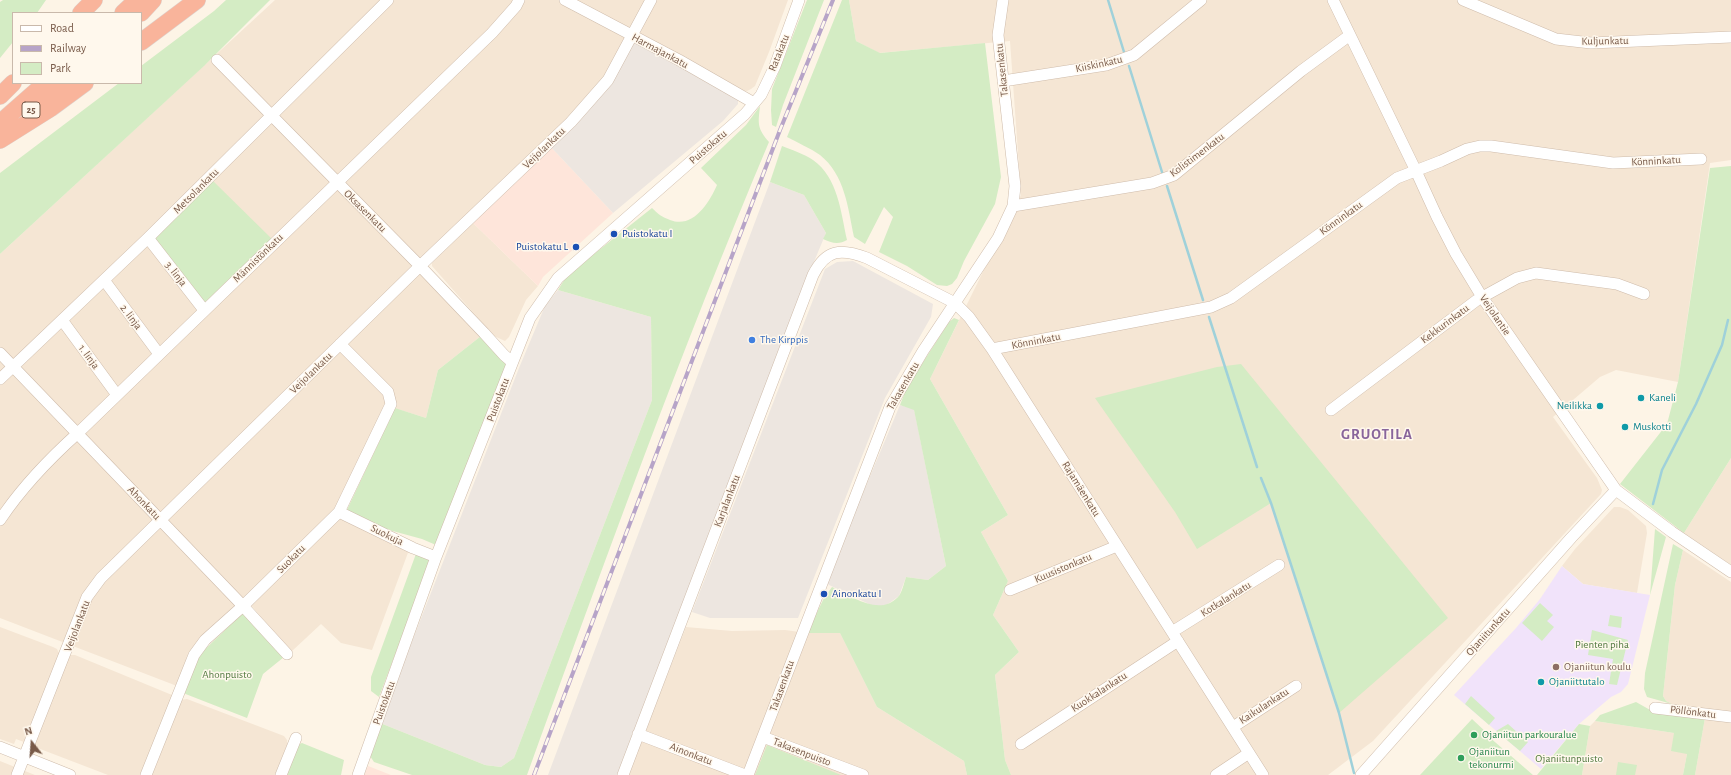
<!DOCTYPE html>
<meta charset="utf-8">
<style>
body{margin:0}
#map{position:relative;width:1731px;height:775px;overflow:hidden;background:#fdf4e6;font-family:"Alegreya Sans",sans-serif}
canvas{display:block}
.legend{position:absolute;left:12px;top:12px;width:130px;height:72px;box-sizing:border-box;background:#fff8ed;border:1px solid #c9b9ab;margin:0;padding:5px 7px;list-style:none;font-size:12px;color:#785a49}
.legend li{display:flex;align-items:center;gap:8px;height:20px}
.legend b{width:20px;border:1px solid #c9b9ab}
.north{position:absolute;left:12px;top:723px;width:40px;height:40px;-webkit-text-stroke:3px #fff8ed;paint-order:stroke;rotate:343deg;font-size:11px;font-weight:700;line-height:16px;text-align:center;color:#785a49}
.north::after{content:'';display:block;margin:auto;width:14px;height:18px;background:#785a49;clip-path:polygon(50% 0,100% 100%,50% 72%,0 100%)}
</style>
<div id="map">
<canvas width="1731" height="775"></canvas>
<ul class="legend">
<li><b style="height:5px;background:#fff"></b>Road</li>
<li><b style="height:5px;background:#b7a4c8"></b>Railway</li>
<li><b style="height:11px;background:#d4ecc4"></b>Park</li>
</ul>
<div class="north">N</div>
</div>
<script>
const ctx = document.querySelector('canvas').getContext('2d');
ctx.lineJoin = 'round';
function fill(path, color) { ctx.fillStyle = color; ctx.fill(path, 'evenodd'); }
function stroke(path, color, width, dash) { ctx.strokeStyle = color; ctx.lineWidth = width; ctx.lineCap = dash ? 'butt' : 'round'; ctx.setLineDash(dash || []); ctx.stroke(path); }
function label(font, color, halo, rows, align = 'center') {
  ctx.font = font + ' "Alegreya Sans",sans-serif'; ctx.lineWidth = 3; ctx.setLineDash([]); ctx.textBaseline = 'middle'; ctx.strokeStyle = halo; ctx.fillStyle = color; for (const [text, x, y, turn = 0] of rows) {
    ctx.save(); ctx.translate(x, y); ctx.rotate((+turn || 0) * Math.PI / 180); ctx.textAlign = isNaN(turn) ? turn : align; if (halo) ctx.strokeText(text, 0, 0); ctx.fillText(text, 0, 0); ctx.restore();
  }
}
const residential = new Path2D(`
 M275 0H788L769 52 755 86 751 89 747 91 608 80 420 266 481 336 438 370 426 418 385 405 335 508 251 591 200 638 188 653 177 686 0 618V254Z
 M849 0H1731V160L1710 163 1678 382 1616 370 1600 377 1553 417 1597 478 1602 490 1601 494 1373 741 1328 775H1011L1005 760 995 675 1019 652 993 615 1008 581 981 532 1008 515 930 379 1021 195 1010 41 879 53 856 41Z
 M473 223 538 286 526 300 509 337 505 341 494 336 432 266V263Z
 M1731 458V565L1684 533Z
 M1614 507H1620L1628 510 1646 526 1647 533 1637 593 1583 584 1562 566 1575 549Z
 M342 519 409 550 372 650 341 643 321 624 291 652 251 605 337 520Z
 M1683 550 1731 582V712L1672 704 1666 701 1663 696 1675 585Z
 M0 627 53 647 57 649 59 653V657L24 742 16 739 14 744 0 739Z
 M686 627 732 631 785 630 807 633H840L877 707 964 761 967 775H628Z
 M70 655H75L172 695 143 775H108L35 747 33 743 68 657Z
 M187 699 284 736 287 740V745L275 775H151L181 700Z
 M1705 718 1731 722V775H1695Z
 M1595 721 1674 733 1687 754 1683 775H1582L1590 726Z
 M0 761 35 775H0Z`);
const commercial = new Path2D(`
 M548 144 613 213 543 277 538 286 473 223Z
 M368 766 391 775H364Z`);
const industrial = new Path2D(`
 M632 36 738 97V104L723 121 613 213 548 144 608 80Z
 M770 182 804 195 826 233 808 276 617 775H548Z
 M853 261 933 304 931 317 885 398 798 618H710L692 612 825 269 837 262Z
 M558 290 651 317 652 400 514 758 501 767 485 765 380 723 519 368 545 306Z
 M900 405 914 409 946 566 928 580 906 577 899 596 888 604 880 607 871 605 825 583Z`);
const education = new Path2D(`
 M1562 566 1583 584 1650 595 1628 684 1621 692 1611 697 1579 724 1541 769 1454 695 1516 628 1540 599Z`);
const green = new Path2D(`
 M3 0H46L37 13H13V42L0 58V2Z
 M226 0H270L204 66 0 254V173L119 83H141V66L214 11Z
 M807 0H824L783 105 776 127 772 125 771 110 772 89Z
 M842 0H849L856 41 880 53 985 43 1001 177 995 204 964 261 957 278 952 284 947 286 937 285 907 266 879 252 893 217 884 207 865 244 854 237C848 208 845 175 820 155 810 148 798 143 787 137Z
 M760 106C758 124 757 128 769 142 681 350 604 563 527 775H412L374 762 370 756 380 723 485 765 501 767 514 758 652 400 651 317 558 290 566 277 575 269 652 208C658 214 662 217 670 220 693 229 709 203 717 185L701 168 746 125Z
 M782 146C792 150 804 154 813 160 838 177 841 213 847 240 839 245 831 243 823 239L826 233 804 195 770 182Z
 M1731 166V458L1684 533 1620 484 1667 424 1678 382 1710 168Z
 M211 179 272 239 203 304 154 237Z
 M954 318 959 320 930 379 1008 515 981 532 1008 581 993 615 1019 652 995 675 1005 760 1011 775H967L964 761 877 707 840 633H807L824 598 832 587C852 596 879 617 898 597 902 593 904 583 906 577L928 580 946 566 914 410 900 405 907 387 949 322Z
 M481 336 509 361 436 545 422 539 389 530 346 512 395 408 426 418 438 370Z
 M1241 364 1448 618 1339 713 1271 503 1197 549 1175 512 1095 398 1217 367Z
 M1655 529 1666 537 1650 595Z
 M1673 544 1683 550 1675 585 1663 696 1666 701 1672 704 1647 697 1644 689 1645 673Z
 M417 551 432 557 379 697 371 691V677Z
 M1540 603 1553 615 1547 621 1554 627 1542 641 1522 623Z
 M243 613 284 657 263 674 247 718 183 693 199 655Z
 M1610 615 1622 617 1621 628 1608 626Z
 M1592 630 1628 640 1617 685 1609 684 1613 659 1588 655Z
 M1471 696 1495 718 1489 725 1465 704Z
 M1636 702 1652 711 1705 718 1695 775H1683L1687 754 1671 751 1674 733 1595 721 1600 715Z
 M1472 719 1487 733 1488 736 1533 775H1420Z
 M1508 724 1528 742 1520 751 1496 731Z
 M1579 724 1590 726 1582 775H1537Z
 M302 743 344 760 341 775H285L297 745Z
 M767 745 841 775H755Z
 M1618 762 1637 765 1635 775H1616Z`);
const stream = new Path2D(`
 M1108 0 1124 52
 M1129 66 1162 172
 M1167 186 1203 300
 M1209 317 1257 467
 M1261 478 1271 503 1339 713 1354 773
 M1653 504 1662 470 1696 404 1722 345 1728 320`);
const minor = new Path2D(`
 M565 0 679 60 754 103
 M1333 0 1416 171 1437 217 1456 254 1482 297 1508 334 1616 490 1672 532 1731 572
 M1463 0 1556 39 1591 43 1731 37
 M217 60 420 266 484 333 504 355 512 362
 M1003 81 1106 65 1134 55 1201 0
 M1013 206 1152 183 1174 175 1301 71 1350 35
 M148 238 204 310
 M104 280 159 354
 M62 320 117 395
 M992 349 1211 307 1231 298 1397 178 1441 161 1467 149 1480 146H1491L1613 163 1701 159
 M0 353 243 606 287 654
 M0 379 148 238 388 0
 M1331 410 1477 300 1517 278 1536 273 1617 284 1644 294
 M339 512 413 548 436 557
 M0 520C22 487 49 459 78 433L492 33 516 6 519 0
 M1010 590 1117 546
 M1172 632 1279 565
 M1655 708 1731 717
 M1233 727 1296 686
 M638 734 745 775
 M763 737 863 775
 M1021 744 1178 641
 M0 747 70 775
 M17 775 87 597 101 578 420 266 571 122 608 80 651 0
 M146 775 194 655 205 640 243 606 339 512 391 404 388 392 340 344
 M281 775 296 738
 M358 775 436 557 530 318 558 278 745 114 761 95 775 66 799 0
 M623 775 813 275C826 249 841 248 867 258L955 303 969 317 992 349 1263 775
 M748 775 890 407 923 351 998 238 1013 206 1015 186 998 35 1003 0
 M1216 775 1249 753
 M1361 775 1571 538 1616 490`);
const highway = new Path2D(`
 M81 13 94 0
 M123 13 137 0
 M141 13 153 0
 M141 42 197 0
 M0 96 13 83
 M35 107 63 83
 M0 123 41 87
 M0 140 51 108 85 83`);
const rail = new Path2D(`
 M534 775 780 130 833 0`);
const markers = [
 [614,234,4,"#1a4fb4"],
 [576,247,4,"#1a4fb4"],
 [752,340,4,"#3f7fe0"],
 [1641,398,4,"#0f9aa8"],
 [1600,406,4,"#0f9aa8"],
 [1625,427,4,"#0f9aa8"],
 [824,594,4,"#1a4fb4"],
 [1556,667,4,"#8d6e63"],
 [1541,682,4,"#0f9aa8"],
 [1474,735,4,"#2e9e5b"],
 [1461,758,4,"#2e9e5b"]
];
const shields = [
 [31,110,18]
];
const shieldNames = [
 ["25",31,110]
];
const streetNames = [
 ["Kuljunkatu",1605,41,-1],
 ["Harmajankatu",660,51,28],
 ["Ratakatu",779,53,-68],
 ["Kiiskinkatu",1099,64,-12],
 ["Takasenkatu",1002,70,-96],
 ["Puistokatu",708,147,-41],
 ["Veijolankatu",544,148,-44],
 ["Kolistimenkatu",1197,155,-37],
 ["Könninkatu",1656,161,-3],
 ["Metsolankatu",196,191,-45],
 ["Oksasenkatu",365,211,45],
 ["Könninkatu",1341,218,-36],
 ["Männistönkatu",258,258,-44],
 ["3. linja",176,274,52],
 ["Veijolantie",1495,315,56],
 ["2. linja",131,317,53],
 ["Kekkurinkatu",1445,324,-37],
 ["Könninkatu",1036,341,-11],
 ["1. linja",89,357,54],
 ["Veijolankatu",311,373,-44],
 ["Takasenkatu",903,386,-60],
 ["Puistokatu",498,400,-69],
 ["Rajamäenkatu",1081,489,58],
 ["Karjalankatu",727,501,-69],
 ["Ahonkatu",144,503,46],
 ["Suokuja",387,535,26],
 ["Suokatu",291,559,-45],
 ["Kuusistonkatu",1063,568,-23],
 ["Kotkalankatu",1226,599,-32],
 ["Veijolankatu",77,626,-69],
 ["Ojaniitunkatu",1488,632,-48],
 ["Takasenkatu",782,686,-70],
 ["Kuokkalankatu",1099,692,-33],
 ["Puistokatu",384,703,-70],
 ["Kaikulankatu",1264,706,-33],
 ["Pöllönkatu",1693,712,7],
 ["Takasenpuisto",802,752,21],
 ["Ainonkatu",691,754,21]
];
const transitNames = [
 ["Puistokatu I",622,234],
 ["Puistokatu L",568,247,"right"],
 ["Ainonkatu I",832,594]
];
const shopNames = [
 ["The Kirppis",760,340]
];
const cultureNames = [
 ["Kaneli",1649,398],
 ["Neilikka",1592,406,"right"],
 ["Muskotti",1633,427],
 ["Ojaniittutalo",1549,682]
];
const parkNames = [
 ["Pienten piha",1602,645],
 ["Ahonpuisto",227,675],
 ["Ojaniitunpuisto",1569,759]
];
const educationNames = [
 ["Ojaniitun koulu",1564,667]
];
const leisureNames = [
 ["Ojaniitun parkouralue",1482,735],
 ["Ojaniitun",1469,752],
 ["tekonurmi",1469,765]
];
const districtNames = [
 ["GRUOTILA",1377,434]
];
fill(residential, '#f5e6d4');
fill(commercial, '#fee5da');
fill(industrial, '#ede6e0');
fill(education, '#f1e3fa');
fill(green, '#d4ecc4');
stroke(stream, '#9fd1da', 2.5);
stroke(minor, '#cfbcab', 12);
stroke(highway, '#dcd4d0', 18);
stroke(minor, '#fff', 11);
stroke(highway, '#f9b49b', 17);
stroke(rail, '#b7a4c8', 4);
stroke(rail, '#fff8ed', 2.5, [8]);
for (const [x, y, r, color] of markers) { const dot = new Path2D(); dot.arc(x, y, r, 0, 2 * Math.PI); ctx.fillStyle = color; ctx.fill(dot); stroke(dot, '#fff8ed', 1.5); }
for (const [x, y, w] of shields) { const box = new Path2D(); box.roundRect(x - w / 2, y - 8, w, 16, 3); ctx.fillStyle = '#fff8ed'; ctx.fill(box); stroke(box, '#785a49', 1); }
label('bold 10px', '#785a49', null, shieldNames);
label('11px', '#785a49', '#fff8ed', streetNames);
label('11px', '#164399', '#fff8ed', transitNames, 'left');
label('11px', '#366cbe', '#fff8ed', shopNames, 'left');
label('11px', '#0d838f', '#fff8ed', cultureNames, 'left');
label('11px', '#4f783e', '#fff8ed', parkNames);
label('11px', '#785e54', '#fff8ed', educationNames, 'left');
label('11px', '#27864d', '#fff8ed', leisureNames, 'left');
ctx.letterSpacing = '1px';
label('bold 15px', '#89659b', '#fff8ed', districtNames);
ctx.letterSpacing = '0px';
</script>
